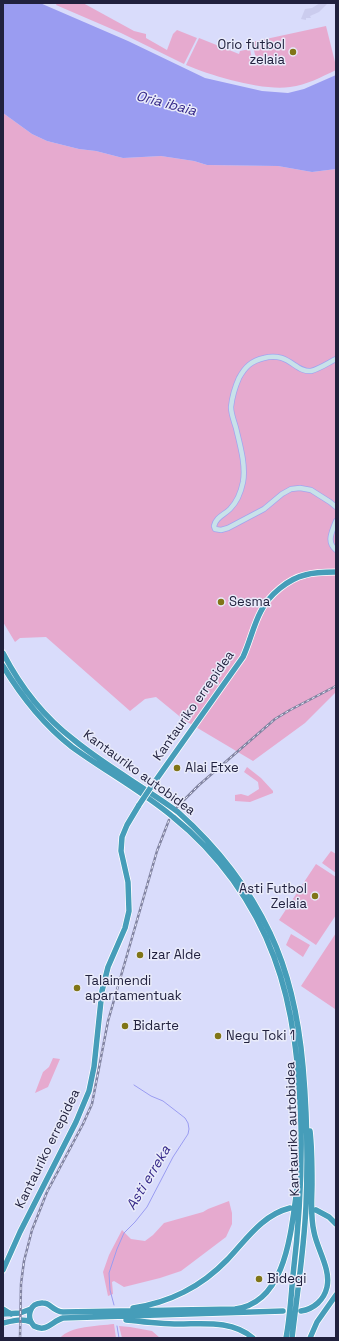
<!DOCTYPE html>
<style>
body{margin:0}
#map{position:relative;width:339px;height:1341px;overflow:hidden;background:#d9dcfb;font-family:"Space Grotesk",sans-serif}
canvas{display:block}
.frame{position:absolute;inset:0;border:4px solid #21213e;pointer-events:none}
</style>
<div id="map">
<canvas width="339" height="1341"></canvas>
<div class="frame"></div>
</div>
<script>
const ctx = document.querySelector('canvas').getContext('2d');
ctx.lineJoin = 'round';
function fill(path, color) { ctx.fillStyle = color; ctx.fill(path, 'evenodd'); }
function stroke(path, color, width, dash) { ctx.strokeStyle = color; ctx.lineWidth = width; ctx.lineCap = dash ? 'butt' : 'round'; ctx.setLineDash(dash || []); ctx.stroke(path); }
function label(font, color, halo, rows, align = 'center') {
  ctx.font = font + ' "Space Grotesk",sans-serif'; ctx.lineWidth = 3; ctx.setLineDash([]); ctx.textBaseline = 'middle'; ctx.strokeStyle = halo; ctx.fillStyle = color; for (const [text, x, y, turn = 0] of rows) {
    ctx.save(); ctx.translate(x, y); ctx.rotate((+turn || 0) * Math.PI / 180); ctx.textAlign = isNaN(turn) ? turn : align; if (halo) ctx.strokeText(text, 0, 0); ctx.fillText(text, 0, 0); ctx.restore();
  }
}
const built = new Path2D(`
 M320 3H328L319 12 310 16 311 18H306V20L301 19 305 9 312 8Z`);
const green = new Path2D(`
 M57 3H83L134 31 146 34V38L167 50 173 34 177 30 197 38 184 64 121 33 56 5Z
 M326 26 335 62 336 63V70C321 77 307 85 290 87 262 91 212 76 186 65L199 38 239 54 240 51 250 49 253 64 257 63 252 42Z
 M3 113 32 134 47 141 79 149 96 151 123 158 161 156 194 161 207 165 278 166 312 172 336 169V692L305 723 253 761 184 720 156 697 145 699 130 711 46 637 20 638 15 642 3 622Z
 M247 767 261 778 273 791V793L250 802 235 801V795L241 794 248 796 259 789 258 782 244 772Z
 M331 851 336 854V873L322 863Z
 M316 864 336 877V915L316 945 279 920Z
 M336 933V1007L335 1009 301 986Z
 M291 934 310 945 303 957 286 945Z
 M53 1058 60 1059 48 1087 35 1093 43 1072 49 1067Z
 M229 1201 232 1213V1224L226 1237 181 1271 160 1278 124 1287 114 1281 112 1282 113 1294 108 1296 103 1272 109 1255 122 1230 131 1239 145 1241 153 1235 164 1223 203 1212 208 1209Z
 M114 1324 116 1338H60C70 1326 98 1326 114 1324Z
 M119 1326 130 1327 152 1331 160 1338H122Z`);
const water = new Path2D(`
 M3 3H40L128 41 205 78 262 91 288 93 304 89 336 75V169L312 172 278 166 207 165 194 161 161 156 123 158 96 151 79 149 47 141 32 134 3 113Z`);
const stream = new Path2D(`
 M114 1305 110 1290 109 1273 117 1249 124 1233 135 1222 147 1207 173 1157 188 1134 189 1129 188 1123 185 1118 163 1101 151 1096 134 1085
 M117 1326 119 1338`);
const secondary = new Path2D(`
 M336 359C328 363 319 369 311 371 296 373 288 351 264 358 251 361 245 367 239 378 235 387 232 398 231 407 231 414 234 421 236 428 240 445 246 465 243 482 241 492 237 502 230 509 224 515 216 517 214 526L215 529 221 530 228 528 264 509 282 494 291 489 300 488 311 490 330 502 336 507
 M336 521C332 532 326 542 336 550`);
const highway = new Path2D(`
 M3 653C20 686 44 717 74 740 107 767 144 787 178 812 216 846 248 886 270 933 290 975 299 1021 303 1067 307 1113 308 1160 306 1206 304 1250 297 1294 292 1338
 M3 666C21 696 44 725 72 747 105 771 142 791 173 817 218 853 254 903 274 957 294 1010 299 1068 301 1125 302 1175 299 1225 293 1275 291 1296 290 1317 286 1338
 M151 787 243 657C250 642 253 626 261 611 269 595 288 579 305 575 315 572 326 572 336 572
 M316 1210 329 1217 336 1224
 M3 1270 20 1232 76 1122 89 1091 94 1067 102 991 108 967 125 928 129 911 128 882 121 851 122 837 127 825 139 805
 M133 1308C169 1303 202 1286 227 1260 246 1240 262 1215 290 1208
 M3 1309 11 1314
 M283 1311 63 1318C52 1321 47 1333 34 1326 26 1318 29 1302 43 1303 51 1303 52 1311 63 1312L235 1309C287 1303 291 1229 297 1189
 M301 1311C314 1309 324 1300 327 1287 331 1269 317 1249 314 1232 310 1215 312 1199 312 1183 312 1165 312 1148 310 1131
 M3 1314 20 1313 31 1309
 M126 1320C144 1322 161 1324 179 1324 204 1324 232 1320 253 1338
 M3 1323C12 1321 22 1318 31 1322
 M310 1338 317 1322 336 1295`);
const rail = new Path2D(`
 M177 807 199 785 275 719 290 710 336 686
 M20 1338 21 1284 24 1261 32 1230 47 1192 83 1124 92 1104 108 1021 157 851 169 820`);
const highwayBridge = new Path2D(`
 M139 805 151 787`);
const markers = [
 [293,52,4,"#807517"],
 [221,602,4,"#807517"],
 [177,768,4,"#807517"],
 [315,896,4,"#807517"],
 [140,955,4,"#807517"],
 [77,988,4,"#807517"],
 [125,1026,4,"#807517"],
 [218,1036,4,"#807517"],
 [259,1279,4,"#807517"]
];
const poiNames = [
 ["Orio futbol",285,45,"right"],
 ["zelaia",285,60,"right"],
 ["Sesma",229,602],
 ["Alai Etxe",185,768],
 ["Asti Futbol",307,889,"right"],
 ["Zelaia",307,904,"right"],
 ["Izar Alde",148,955],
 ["Talaimendi",85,981],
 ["apartamentuak",85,996],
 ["Bidarte",133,1026],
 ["Negu Toki 1",226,1036],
 ["Bidegi",267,1279]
];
const streetNames = [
 ["Kantauriko errepidea",194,706,-55],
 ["Kantauriko autobidea",139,773,36],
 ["Kantauriko autobidea",293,1129,-92],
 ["Kantauriko errepidea",48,1149,-64]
];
const waterNames = [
 ["Oria ibaia",166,104,15],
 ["Asti erreka",149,1178,-59]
];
fill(built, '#cbccee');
fill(green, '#e6aacf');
fill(water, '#9a9cf1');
stroke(stream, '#9a9cf1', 1);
stroke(secondary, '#a2a5ef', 6);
stroke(highway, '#fff', 7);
stroke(secondary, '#c8e2ea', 4.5);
stroke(highway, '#469db9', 5.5);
stroke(rail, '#8183a1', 2.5);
stroke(rail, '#e9ebfa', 1, [3]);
stroke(highwayBridge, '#fff', 7, []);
stroke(highwayBridge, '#469db9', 5.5);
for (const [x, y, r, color] of markers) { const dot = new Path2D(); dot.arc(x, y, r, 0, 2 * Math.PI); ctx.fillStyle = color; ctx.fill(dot); stroke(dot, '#e9ebfa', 1.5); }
label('13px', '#21213e', '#e9ebfa', poiNames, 'left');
label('13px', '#21213e', '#e9ebfa', streetNames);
label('italic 14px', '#362989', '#e9ebfa', waterNames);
</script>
